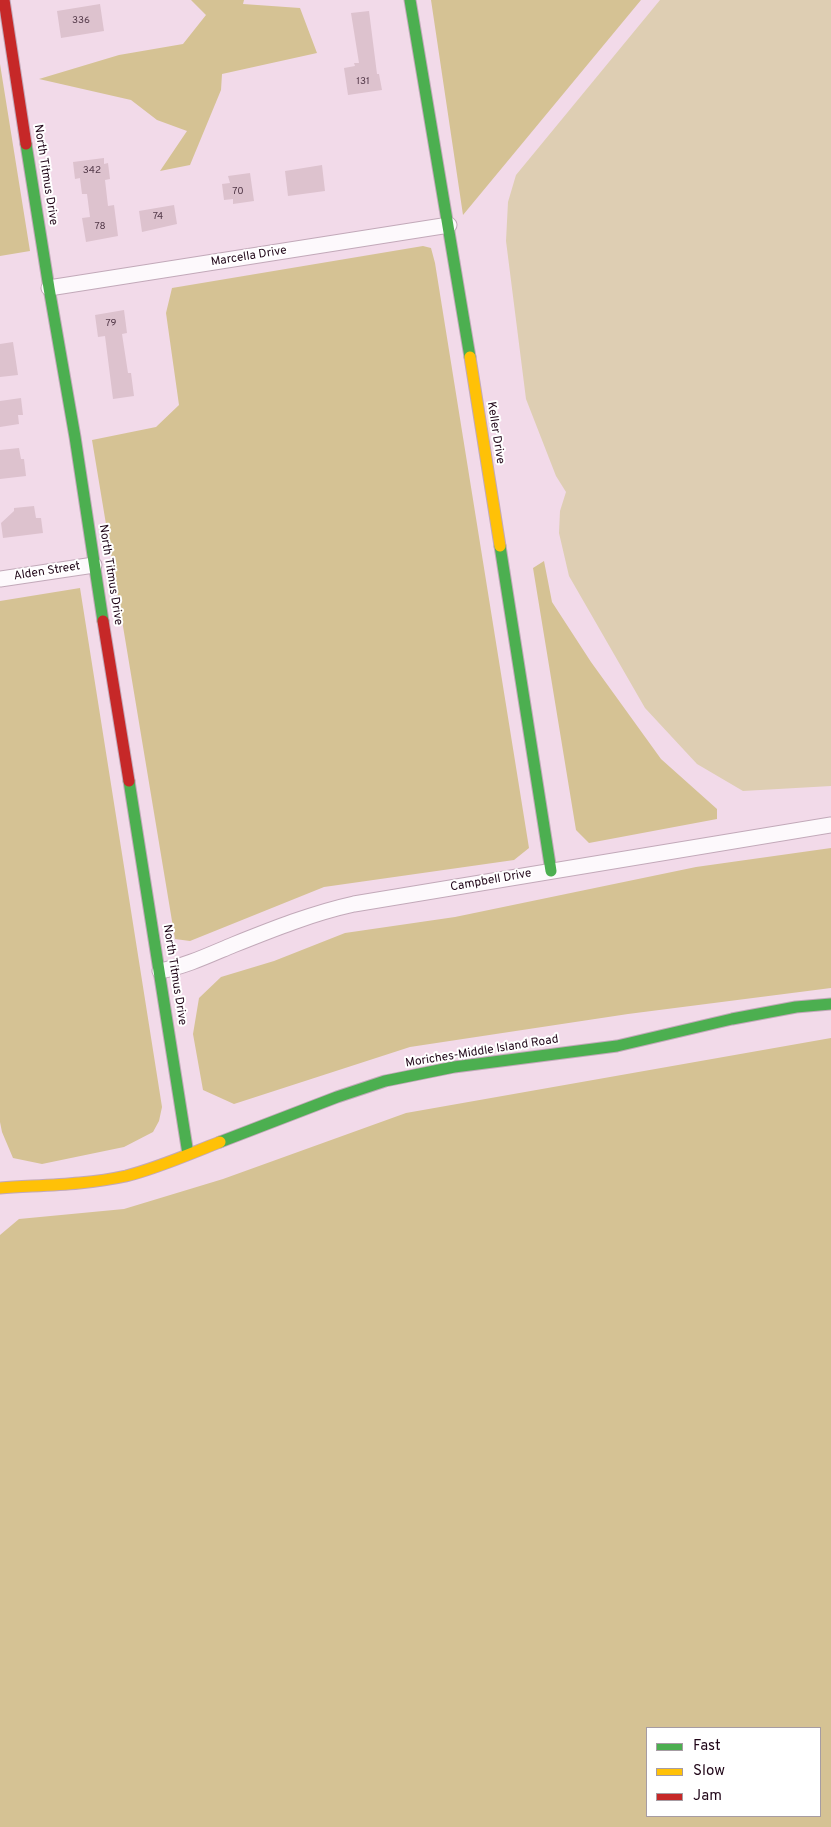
<!DOCTYPE html>
<style>
body{margin:0}
#map{position:relative;width:831px;height:1827px;overflow:hidden;background:#f2dae9;font-family:Overpass,sans-serif}
canvas{display:block}
.legend{position:absolute;left:646px;top:1727px;width:175px;height:90px;box-sizing:border-box;background:#fff;border:1px solid #a69ca3;margin:0;padding:6px 9px;list-style:none;font-size:15px;color:#210719}
.legend li{display:flex;align-items:center;gap:10px;height:25px}
.legend b{width:25px;border:1px solid #a69ca3}
</style>
<div id="map">
<canvas width="831" height="1827"></canvas>
<ul class="legend">
<li><b style="height:6px;background:#4caf50"></b>Fast</li>
<li><b style="height:6px;background:#ffc107"></b>Slow</li>
<li><b style="height:6px;background:#c62828"></b>Jam</li>
</ul>
</div>
<script>
const ctx = document.querySelector('canvas').getContext('2d');
ctx.lineJoin = 'round';
function fill(path, color) { ctx.fillStyle = color; ctx.fill(path, 'evenodd'); }
function stroke(path, color, width, dash) { ctx.strokeStyle = color; ctx.lineWidth = width; ctx.lineCap = dash ? 'butt' : 'round'; ctx.setLineDash(dash || []); ctx.stroke(path); }
function label(font, color, halo, rows, align = 'center') {
  ctx.font = font + ' Overpass,sans-serif'; ctx.lineWidth = 4; ctx.setLineDash([]); ctx.textBaseline = 'middle'; ctx.strokeStyle = halo; ctx.fillStyle = color; for (const [text, x, y, turn = 0] of rows) {
    ctx.save(); ctx.translate(x, y); ctx.rotate((+turn || 0) * Math.PI / 180); ctx.textAlign = isNaN(turn) ? turn : align; if (halo) ctx.strokeText(text, 0, 0); ctx.fillText(text, 0, 0); ctx.restore();
  }
}
const green = new Path2D(`
 M660 0H831V786L743 791 697 764 645 708 569 576 559 533 560 511 566 492 556 476 526 399 506 241 508 202 516 175Z`);
const forest = new Path2D(`
 M191 0H244L243 4 300 8 317 53 222 74 221 90 190 165 160 171 187 131 157 120 131 100 39 79 119 55 183 44 206 15Z
 M431 0H641L463 215Z
 M0 64 30 251 0 256Z
 M423 246 431 248 435 263 529 848 514 860 324 887 190 941 175 939 92 440 156 427 179 405 166 313 172 288Z
 M544 561 552 602 591 662 661 759 717 809V819L589 843 576 830 533 568Z
 M80 588 162 1107 159 1121 153 1132 124 1147 42 1164 13 1158 2 1132 0 1122V601Z
 M831 848V988L628 1014 410 1047 234 1104 203 1090 193 1034 199 998 221 977 274 961 345 933 455 917 696 867Z
 M831 1038V1827H0V1235L19 1219 124 1209 223 1179 406 1113ZM647 1728H820V1816H647Z`);
const building = new Path2D(`
 M100 4 104 31 61 38 57 11Z
 M369 11 377 74H379L382 90 348 95 344 68 355 66 354 63H359L351 13Z
 M104 158V164L108 163 110 179 105 180 108 206 114 205 118 236 86 242 82 218 90 217 87 194H82L80 178 75 179 73 162Z
 M322 165 325 191 288 196 285 171Z
 M250 173 254 201 233 204V199L224 200 222 184 230 183 228 176Z
 M174 205 177 224 142 232 139 211Z
 M124 310 127 333 122 334 128 373H131L134 396 113 399 105 336 98 337 95 315Z
 M13 342 18 375 0 377V344Z
 M21 398 23 415H18L19 424 0 427V401Z
 M19 448 21 459H24L26 476 0 479V450Z
 M34 506 36 518H41L43 533 3 538 1 523 14 511V508Z`);
const street = new Path2D(`
 M49 288 449 225
 M0 579 94 565
 M160 971C186 966 209 955 233 945 273 929 313 913 354 904L831 825`);
const fast = new Path2D(`
 M410 0 470 357
 M26 144 49 288 75 437 103 621
 M500 546 551 871
 M129 781 188 1154
 M220 1142 337 1097 385 1081 454 1067 617 1046 732 1019 796 1007 831 1004`);
const slow = new Path2D(`
 M470 357 500 546
 M0 1188C41 1185 85 1185 126 1176 158 1168 189 1154 220 1142`);
const jam = new Path2D(`
 M4 0 26 144
 M103 621 129 781`);
const numberNames = [
 ["336",81,21],
 ["131",363,82],
 ["342",92,171],
 ["70",238,192],
 ["74",158,217],
 ["78",100,227],
 ["79",111,324]
];
const streetNames = [
 ["North Titmus Drive",45,175,81],
 ["Marcella Drive",249,257,-9],
 ["Keller Drive",495,433,81],
 ["Alden Street",47,572,-9],
 ["North Titmus Drive",110,575,81],
 ["Campbell Drive",491,881,-10],
 ["North Titmus Drive",174,975,81],
 ["Moriches-Middle Island Road",482,1052,-9]
];
fill(green, '#deceb3');
fill(forest, '#d5c294');
fill(building, '#ddc2ce');
stroke(street, '#c2a9b9', 17);
stroke(fast, '#c2a9b9', 13);
stroke(slow, '#c2a9b9', 13);
stroke(jam, '#c2a9b9', 13);
stroke(street, '#fdf9fc', 15);
stroke(fast, '#4caf50', 11);
stroke(slow, '#ffc107', 11);
stroke(jam, '#c62828', 11);
label('10px', '#523848', null, numberNames);
label('12px', '#210719', '#fff', streetNames);
</script>
